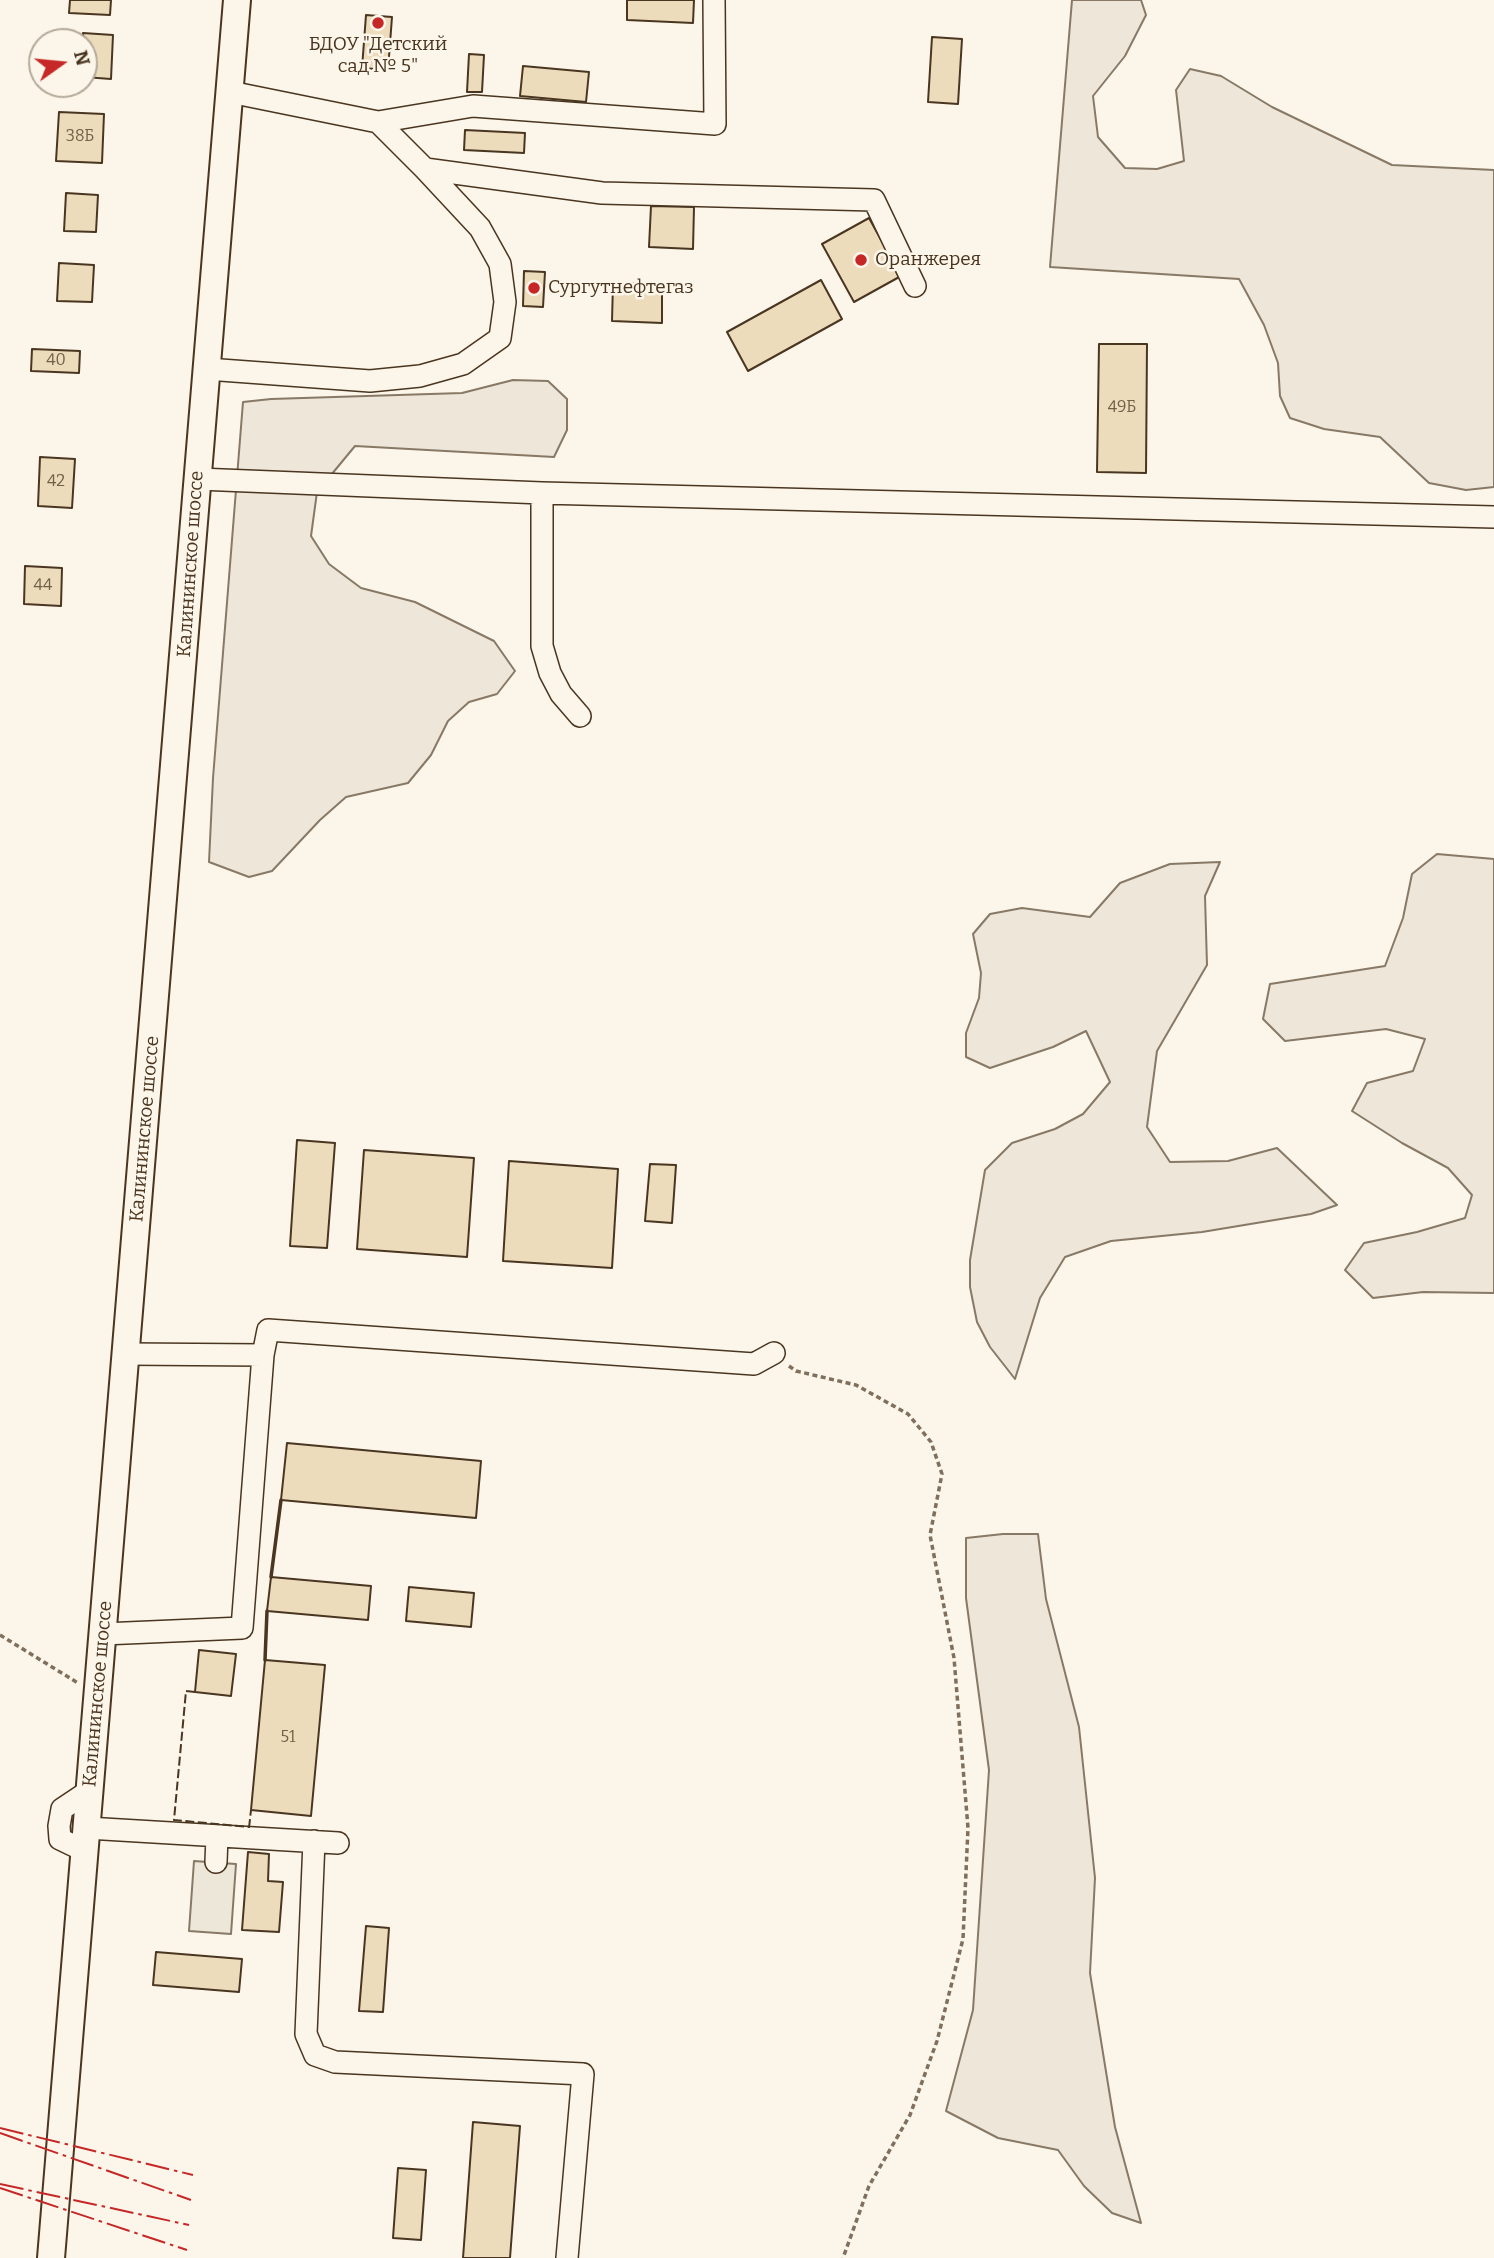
<!DOCTYPE html>
<meta charset="utf-8">
<style>
body{margin:0}
#map{position:relative;width:1494px;height:2258px;overflow:hidden;background:#fbf6e9;font-family:Bitter,serif}
canvas{display:block}
.north{position:absolute;left:28px;top:28px;width:70px;height:70px;box-sizing:border-box;background:#fbf6e9;border:2px solid #b4a999;border-radius:50%;rotate:75deg;font-size:19px;font-weight:700;line-height:28px;text-align:center;color:#4a3520}
.north::after{content:'';display:block;margin:auto;width:24px;height:32px;background:#c62828;clip-path:polygon(50% 0,100% 100%,50% 72%,0 100%)}
</style>
<div id="map">
<canvas width="1494" height="2258"></canvas>
<div class="north">N</div>
</div>
<script>
const ctx = document.querySelector('canvas').getContext('2d');
ctx.lineJoin = 'round';
function fill(path, color) { ctx.fillStyle = color; ctx.fill(path, 'evenodd'); }
function stroke(path, color, width, dash) { ctx.strokeStyle = color; ctx.lineWidth = width; ctx.lineCap = dash ? 'butt' : 'round'; ctx.setLineDash(dash || []); ctx.stroke(path); }
function label(font, color, halo, rows, align = 'center') {
  ctx.font = font + ' Bitter,serif'; ctx.lineWidth = 5; ctx.setLineDash([]); ctx.textBaseline = 'middle'; ctx.strokeStyle = halo; ctx.fillStyle = color; for (const [text, x, y, turn = 0] of rows) {
    ctx.save(); ctx.translate(x, y); ctx.rotate((+turn || 0) * Math.PI / 180); ctx.textAlign = isNaN(turn) ? turn : align; if (halo) ctx.strokeText(text, 0, 0); ctx.fillText(text, 0, 0); ctx.restore();
  }
}
const green = new Path2D(`
 M1072 0H1141L1146 15 1125 56 1093 96 1098 137 1125 168 1157 169 1184 161 1176 90 1190 69 1221 76 1272 107 1392 165 1494 170V487L1466 490 1429 483 1380 437 1324 429 1290 418 1280 396 1278 363 1264 325 1239 279 1050 267Z
 M513 380 548 381 567 399V430L554 457 355 446 317 492 311 536 329 564 361 588 415 602 494 641 515 671 497 694 469 702 448 721 431 755 408 783 346 797 320 820 272 871 249 877 209 862 213 778 243 402 271 399 462 393Z
 M1437 854 1494 859V1293L1423 1292 1373 1298 1345 1270 1364 1243 1417 1232 1465 1218 1472 1195 1448 1168 1402 1143 1352 1111 1367 1083 1413 1071 1425 1039 1386 1029 1285 1041 1263 1019 1270 984 1385 966 1403 918 1412 874Z
 M1220 862 1205 896 1207 965 1157 1051 1147 1127 1170 1162 1228 1161 1277 1148 1337 1205 1311 1214 1202 1232 1111 1241 1065 1257 1040 1298 1015 1379 990 1347 977 1322 970 1287V1260L985 1170 1012 1143 1055 1129 1083 1114 1110 1082 1086 1031 1053 1047 990 1068 966 1057V1033L979 998 981 973 973 934 990 914 1022 908 1090 917 1120 883 1170 864Z
 M1003 1534H1038L1046 1599 1079 1727 1095 1878 1090 1973 1115 2127 1141 2223 1112 2213 1084 2186 1058 2150 998 2138 946 2111 973 2010 989 1770 966 1598V1538Z`);
const parking = new Path2D(`
 M194 1861 236 1864 231 1934 189 1931Z`);
const building = new Path2D(`
 M70 0H111L110 15 69 13Z
 M627 0H694L693 23 627 20Z
 M366 15 392 17 388 70 362 68Z
 M83 33 113 35 111 79 84 77Z
 M932 37 962 39 958 104 928 102Z
 M469 54 484 55 482 92H467Z
 M523 66 589 72 586 102 520 96Z
 M59 112 104 114 102 163 56 161Z
 M465 130 525 133 524 153 464 150Z
 M66 193 98 195 96 232 64 231Z
 M651 206 694 207 693 249 649 247Z
 M869 218 901 276 854 302 822 244Z
 M59 263 94 265 92 302 57 301Z
 M524 271 545 272 543 307 523 306Z
 M821 280 842 319 748 371 727 332Z
 M613 283 662 284V323L612 321Z
 M1099 344H1147L1146 473 1097 472Z
 M32 349 80 351 79 373 31 371Z
 M40 457 75 459 72 508 38 506Z
 M25 566 62 568 61 606 24 604Z
 M297 1140 335 1143 327 1248 290 1246Z
 M364 1150 474 1158 467 1257 357 1249Z
 M509 1161 618 1169 612 1268 503 1261Z
 M650 1164 676 1165 672 1223 645 1221Z
 M287 1443 481 1461 476 1518 281 1500Z
 M271 1577 371 1586 368 1620 267 1611Z
 M409 1587 474 1593 471 1627 406 1621Z
 M199 1650 236 1654 231 1696 195 1692Z
 M265 1660 325 1665 311 1816 251 1810Z
 M248 1852 269 1854 268 1881 283 1882 279 1932 242 1930Z
 M366 1926 389 1928 383 2012 359 2011Z
 M156 1952 242 1959 239 1992 153 1985Z
 M473 2122 520 2126 510 2258H463Z
 M398 2168 426 2170 421 2240 393 2238Z`);
const path = new Path2D(`
 M789 1366 796 1371 856 1385 908 1414 931 1442 942 1474 930 1535 954 1658 968 1828 963 1939 937 2041 910 2115 869 2186 843 2258
 M0 1635 78 1683`);
const minor = new Path2D(`
 M378 122 473 106 715 124 714 0
 M425 169 602 193 874 200 915 286
 M207 369 370 381 420 376 463 364 500 338 505 302 500 264 480 228 425 169 378 122 230 92
 M198 479 542 493 1494 517
 M542 493V646L550 673 561 694 580 716
 M263 1355 268 1330 754 1364 774 1353
 M103 1634 242 1628 263 1355 126 1354
 M87 1828 338 1843
 M314 1841 306 2034 315 2055 335 2062 583 2074 567 2258
 M85 1851 60 1839 59 1826 62 1809 89 1791
 M216 1862 217 1836`);
const major = new Path2D(`
 M51 2258 237 0`);
const fence = new Path2D(`
 M195 1692 186 1691 174 1820 249 1827
 M249 1828 251 1810`);
const wall = new Path2D(`
 M271 1577 281 1500
 M265 1660 267 1611`);
const power = new Path2D(`
 M0 2128 193 2175
 M0 2133 191 2200
 M0 2184 189 2225
 M0 2188 187 2250`);
const markers = [
 [378,23,7,"#c62828"],
 [861,260,7,"#c62828"],
 [534,288,7,"#c62828"]
];
const numberNames = [
 ["38Б",80,137],
 ["40",56,361],
 ["49Б",1122,408],
 ["42",56,482],
 ["44",43,586],
 ["51",288,1738]
];
const poiNames = [
 ["БДОУ \"Детский",378,45,"center"],
 ["сад № 5\"",378,67,"center"],
 ["Оранжерея",875,260],
 ["Сургутнефтегаз",548,288]
];
const streetNames = [
 ["Калининское шоссе",191,564,-86],
 ["Калининское шоссе",145,1129,-85],
 ["Калининское шоссе",98,1694,-85]
];
fill(green, '#ede6d9');
stroke(green, '#887966', 2);
fill(parking, '#ede7d9');
stroke(parking, '#887966', 2);
fill(building, '#ecdcbc');
stroke(building, '#4a3520', 2);
stroke(minor, '#4a3520', 24);
stroke(major, '#4a3520', 30);
stroke(path, '#7f6f5c', 3.5, [5, 3.5]);
stroke(minor, '#fbf6e9', 21);
stroke(major, '#fbf6e9', 26);
stroke(fence, '#4a3520', 2, [9, 3.5]);
stroke(wall, '#4a3520', 3.5);
stroke(power, '#c62828', 2, [24, 5, 3.5, 5]);
for (const [x, y, r, color] of markers) { const dot = new Path2D(); dot.arc(x, y, r, 0, 2 * Math.PI); ctx.fillStyle = color; ctx.fill(dot); stroke(dot, '#fbf6e9', 2.5); }
label('16px', '#725f47', null, numberNames);
label('19px', '#4a3520', '#fbf6e9', poiNames, 'left');
label('19px', '#4a3520', '#fbf6e9', streetNames);
</script>
